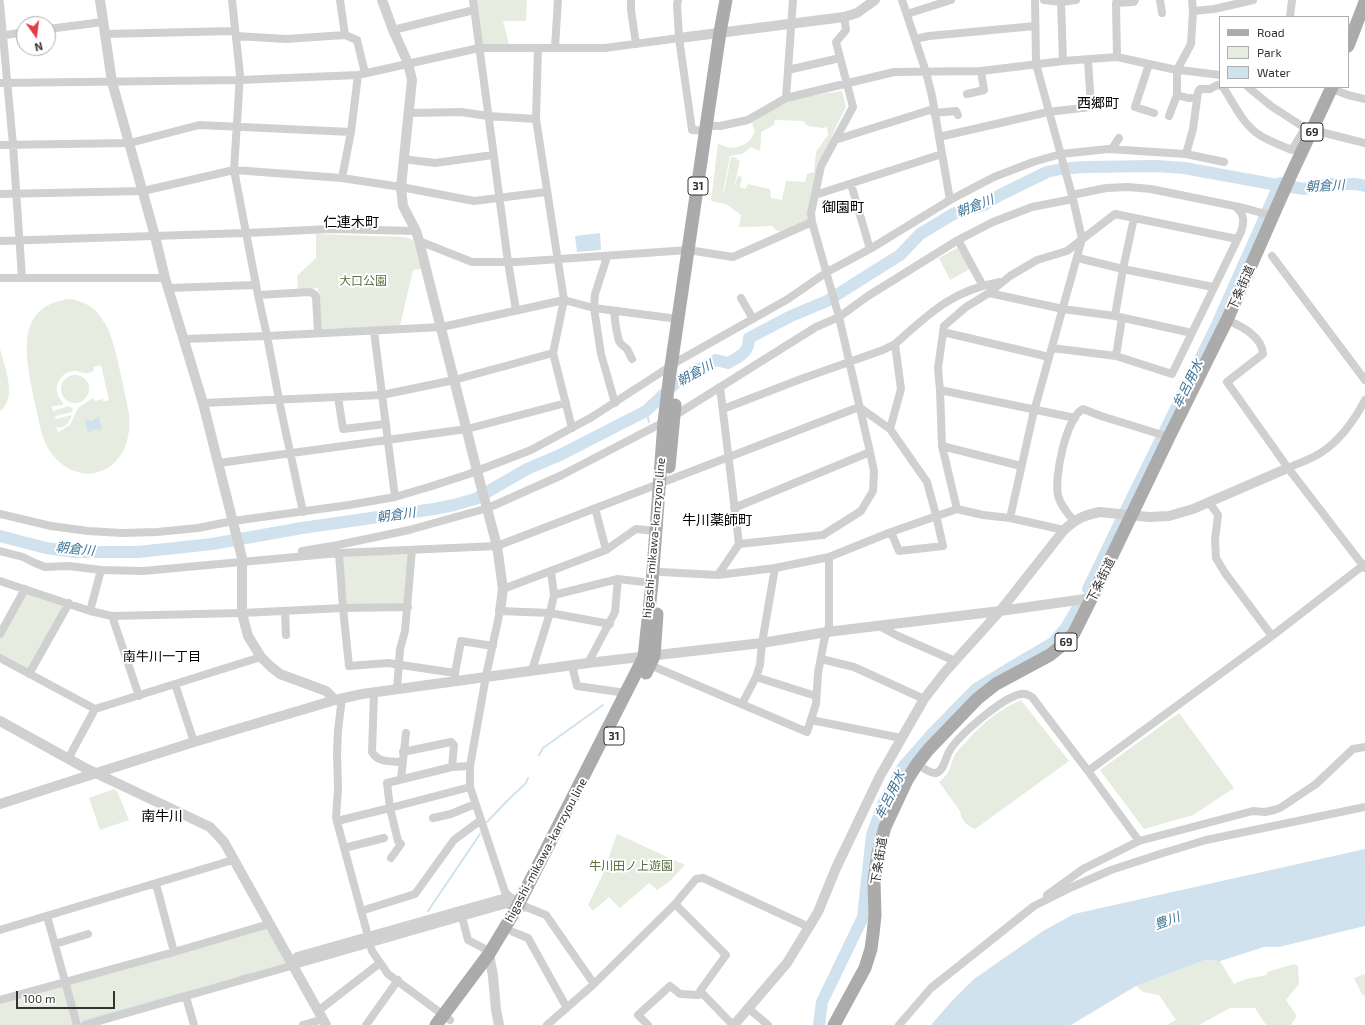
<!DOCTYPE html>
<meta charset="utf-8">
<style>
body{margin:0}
#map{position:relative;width:1365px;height:1025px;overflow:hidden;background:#fff;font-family:"Exo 2",sans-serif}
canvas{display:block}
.legend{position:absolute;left:1219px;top:16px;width:130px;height:72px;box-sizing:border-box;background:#fff;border:1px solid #adadad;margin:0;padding:5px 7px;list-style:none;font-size:12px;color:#333}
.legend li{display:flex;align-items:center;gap:8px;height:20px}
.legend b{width:20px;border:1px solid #adadad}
.north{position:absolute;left:16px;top:16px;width:40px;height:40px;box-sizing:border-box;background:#fff;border:1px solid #adadad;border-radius:50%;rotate:166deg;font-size:11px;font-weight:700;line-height:16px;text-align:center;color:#333}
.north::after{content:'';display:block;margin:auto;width:14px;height:18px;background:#e63946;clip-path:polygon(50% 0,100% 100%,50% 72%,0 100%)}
.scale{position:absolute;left:16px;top:991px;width:99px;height:18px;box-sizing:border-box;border:2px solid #333;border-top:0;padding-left:5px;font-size:12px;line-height:14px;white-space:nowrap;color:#333;-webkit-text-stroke:3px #fff;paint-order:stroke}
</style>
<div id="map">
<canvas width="1365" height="1025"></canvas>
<ul class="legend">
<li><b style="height:5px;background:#ababab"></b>Road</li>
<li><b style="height:11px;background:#e6ecdf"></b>Park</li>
<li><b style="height:11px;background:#cfe2ee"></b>Water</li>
</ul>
<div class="north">N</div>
<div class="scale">100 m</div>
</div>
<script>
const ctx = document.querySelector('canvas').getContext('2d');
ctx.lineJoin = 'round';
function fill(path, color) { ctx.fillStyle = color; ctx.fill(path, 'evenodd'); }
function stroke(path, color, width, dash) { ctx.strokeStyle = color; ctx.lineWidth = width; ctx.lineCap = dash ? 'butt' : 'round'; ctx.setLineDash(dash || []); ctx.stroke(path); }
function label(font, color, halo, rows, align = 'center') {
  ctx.font = font + ' "Exo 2","Noto Sans JP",sans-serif'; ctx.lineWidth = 4; ctx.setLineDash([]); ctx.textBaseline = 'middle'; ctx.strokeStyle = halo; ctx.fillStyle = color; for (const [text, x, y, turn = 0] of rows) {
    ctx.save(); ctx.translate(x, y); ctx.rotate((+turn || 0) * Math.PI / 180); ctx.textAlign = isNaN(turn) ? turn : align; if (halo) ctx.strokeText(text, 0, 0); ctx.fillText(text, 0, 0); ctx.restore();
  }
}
const green = new Path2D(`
 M475 0H527L526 21H503L509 44H483L481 40Z
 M842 91 846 107 838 122 819 167 808 220 782 232 776 230 772 226 739 227 741 215 726 204 711 201 718 143C728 150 738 149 748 142 751 140 753 135 755 132L752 123 780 105 797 98ZM775 120 803 121 808 126 823 128 827 127 828 135 816 152 814 172 807 174 805 182 786 181 782 200 771 198 770 189 748 184 745 189 740 187 742 177 738 176 734 187 740 161 737 160V158L731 157 724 192 726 193 723 192 730 156 742 154 751 147 760 151 761 139V132L774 125Z
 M316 234 405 237 413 240 421 269 413 270 400 326 322 329 318 288 298 290 297 276 316 258Z
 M959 247 970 269 950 280 939 258Z
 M69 299C78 300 89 304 96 311 100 316 105 323 108 329 115 346 119 366 123 385 125 394 127 404 129 414 130 425 129 437 125 447 111 480 73 482 52 454 41 440 39 420 35 403 27 364 11 306 69 299ZM101 365 109 400 103 402V399L95 401 93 398 78 408 70 425 58 432 56 427C65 429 69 423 72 415L56 419 55 416 72 412 73 409 69 406 53 411 52 406 63 405V403C61 400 58 397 57 392 55 381 64 371 75 371 79 371 81 373 84 373 87 374 91 372 94 371L93 367Z
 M0 349C4 363 14 390 6 404 5 407 2 409 0 411Z
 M61 389a14 14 0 1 1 28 0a14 14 0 1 1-28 0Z
 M409 553 406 604 346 606 343 555Z
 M25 589 69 603 29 674 0 658V634Z
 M1021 700 1069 761 975 829C966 825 962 821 960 811L939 782C952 772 949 766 956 753 959 749 963 745 967 741 982 723 999 710 1021 700Z
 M1179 713 1234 788 1193 815 1144 829 1100 770Z
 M114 789 117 791 129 820 100 830 89 798Z
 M617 834 685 865 669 882 657 890 649 883 620 908 609 897 593 911 588 905 602 876Z
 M269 924 292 965 85 1025H0V1000Z
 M1205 960 1220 961 1234 984 1246 979 1267 975V972L1294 964 1298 966 1299 984 1286 1000 1297 1016 1291 1025H1266L1255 1008H1230L1199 1025H1167L1176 1020 1159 995 1143 992 1136 986Z
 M1365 974V995L1363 996 1354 978Z`);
const water = new Path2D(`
 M600 233 601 250 577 252 575 236Z
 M99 416 102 430 94 429 88 433 85 419 92 421Z
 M1365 849V926L1279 947H1264L1220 961 1205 960 1136 986 1071 1025H931L950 1003 974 979 1043 931 1074 914Z`);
const stream = new Path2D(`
 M646 411 649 422
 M539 755 543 748 603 705
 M487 822 507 801 526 783 528 778
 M428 911 480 834
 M239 977 249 974
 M84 1021 191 991`);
const river = new Path2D(`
 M0 536 46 548 75 552H138L212 544 302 528 434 509 454 505 475 499 527 469 560 455 646 411 680 379 716 360 728 363C740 356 749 353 749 338L791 316 827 301 900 255 920 234 955 213 984 205 1000 195 1047 172 1061 169 1084 167 1156 166 1184 168 1272 184 1304 189 1329 184H1356L1365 186
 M1088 589 1129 504 1216 327 1280 183
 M819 1025 822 1002 863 917 872 835 884 802 903 767 933 733 976 689 1010 668 1053 643 1066 628 1077 609`);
const minor = new Path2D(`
 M232 0 240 75 234 170 258 295 267 336 281 410 303 512
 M340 0 345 35
 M473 0 508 262 516 310
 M631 0V10L636 44
 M678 0 677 5 679 38 692 130 706 131
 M902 0 926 72 932 96 950 200
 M1044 0 1061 2 1076 0
 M1160 0 1162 13
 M1192 0 1193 11 1214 9 1253 0
 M1061 2 1063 61
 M0 3 13 145 22 278
 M1193 11 1191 44 1177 70V95L1188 98H1197
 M907 14 951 0
 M1290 17 1292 0
 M48 29 103 22
 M393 30 474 10
 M105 34 235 31
 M0 36 24 32
 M236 36 286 39 345 35 357 40 365 73
 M915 39 929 36 1035 26
 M555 47 558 0
 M538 48 536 119 564 300 553 353 572 428
 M1117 57 1116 3 1134 2 1135 0
 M1149 64 1135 107 1154 113
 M788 70 840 58
 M0 83 240 80 358 75 479 48H605L679 38
 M1223 87C1233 102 1242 123 1258 134 1268 141 1280 145 1292 150L1305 128
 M1248 87 1271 106 1305 128 1365 143
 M1332 89 1348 95 1365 99
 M967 94 984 90 981 71
 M786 98 793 0
 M409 113 461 112 488 116 536 119
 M934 113 956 111 958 115
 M1169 116 1177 95
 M714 126H720L748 120 786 98 894 72 981 71 1063 61 1117 57 1172 69 1220 75
 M939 137 1048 112 1091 107 1088 60
 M835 140 933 109
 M0 145 130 143 199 125 351 132
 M1112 149 1119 138
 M1186 154 1193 129 1198 92 1200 89H1210L1217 85 1220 86
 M403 159 435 163 493 155
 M342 178 351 132 358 75
 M851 184 870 249
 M0 194 143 191 234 170 342 178 401 187 474 201 546 192
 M815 195 821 166 853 107 836 42 846 30 844 17
 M1072 195 1106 188 1128 187 1151 189 1244 208 1273 216
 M958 240 983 286
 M0 241 246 233 331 229 416 231
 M419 241 472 262H517L688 250 733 257 812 222 811 213 815 195 942 154
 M1272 256 1365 380
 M607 257 595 294 594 308 601 354 615 403
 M1078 258 1123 269 1213 287
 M0 278H165
 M168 288 256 285
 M989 293 1063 309 1115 316 1192 333
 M258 295 310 292 314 294 316 297 318 333
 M741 298 753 319
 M614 311 616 328 619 341 621 344 627 349 632 359
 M1115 316 1123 269 1134 218
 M1227 320C1241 326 1262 336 1263 354L1227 382 1288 468 1365 568
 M374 331 395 497
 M943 332 1049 357
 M184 339 267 336 442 327 564 300 594 308 678 319
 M1052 348 1116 356 1172 374 1241 232C1244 223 1245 215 1237 208
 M1116 356 1122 318
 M720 387 739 544
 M940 390 1075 418
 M338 397 343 429 386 424
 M203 403 382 395 454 380 553 353
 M723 409 801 379 883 350 895 344
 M674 416 816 327 839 317 868 296 958 240 993 222 1032 207 1073 199
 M890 429 901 389 895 344C930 313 953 290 1000 282
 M942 446 1021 466
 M219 463 467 429 566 403
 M1288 468C1299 463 1312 459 1322 452 1340 440 1355 419 1365 400
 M1209 502 1218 515 1215 540 1216 558 1225 573 1272 636
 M595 508 606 550
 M734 508 870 452
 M957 509 942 446 940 390 938 368 944 326 966 307 989 293 1010 276 1037 260 1067 251 1115 214 1237 239
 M0 514 51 526 88 531 122 533 157 532 198 528 233 521 349 505 395 497 432 486 469 474 531 450 592 417 680 360 788 299 827 272 870 249 950 200 994 177 1033 162 1061 154 1108 149 1186 154 1224 162
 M1010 518 1033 415 1082 239 1073 199 1036 64 1035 0
 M1074 521C1068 514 1060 505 1058 495 1054 477 1066 418 1083 409L1101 416 1169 437
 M0 551 23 557 35 563 45 567 69 566 101 570 143 571 339 553 497 546 859 407 890 429 927 482 936 515 943 546 899 551 891 532
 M302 551 338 545 409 530 488 508 562 475 664 422
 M339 553 343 608 408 607
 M661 572 718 575 775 568 829 557 891 532 957 509 983 515 1010 518 1064 530
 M718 575 739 544 823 535 861 511 873 491 874 471 870 452 839 317 812 222
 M0 581 90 611 112 616 242 613 343 608 349 666 388 663 455 673V681
 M503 589 606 550 636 529 656 531
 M554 595 618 579 652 583
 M90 611 101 570
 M285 611 286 635
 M112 616 139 696
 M879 626 898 636 955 661
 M0 634 25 589
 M0 658 95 709
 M821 659 854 667 924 699
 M648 662 650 665 807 732 816 704 818 673 824 641 829 626V557
 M588 663 615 612 618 579
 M572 665 577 686 626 693
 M532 670 550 613 554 595 551 571
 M455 673 461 641 493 646
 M29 674 69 603
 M756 677 816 696
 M175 684 194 742
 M397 689 400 649 405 631 412 550
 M374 692 372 752C378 763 391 761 402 762
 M342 698 338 730 337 754 338 788 336 818 372 951 388 974 450 1020
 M742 704 756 677 760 665 762 643 775 568
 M811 720 901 738
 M403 752 451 742 454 745 452 767
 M68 759 95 709 261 657
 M917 764C922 767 930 774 936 773 945 770 945 757 950 750 959 735 1003 697 1021 694 1025 693 1029 695 1032 697L1088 771 1272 636 1365 564
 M1088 771 1139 841 1253 811 1265 812 1274 810 1280 808 1316 784 1353 749 1365 747
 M401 779 406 733
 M433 818 451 814 475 804
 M337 821 390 808 387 783 452 767 470 766
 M344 848 384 838
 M391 858 401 844 398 841 390 808 470 787
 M156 884 174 952
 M505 892 510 897 526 907 546 915 594 984
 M1047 895 1083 869 1139 841
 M675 904 726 955 700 991 733 1025
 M526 907 516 909 507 904 505 892 470 787V766L486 676 500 611 550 613 610 624
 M361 911 415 894 454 840 481 820
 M47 916 77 1025
 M462 917 468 940 485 949 489 954
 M0 930 233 860
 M513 932 528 938 567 1008
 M55 944 88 934
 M292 965 297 956 506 897
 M186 997 194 1025
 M0 1000 174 952 269 924
 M748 1008 768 1025
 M318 1011 380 963
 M85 1025 507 904
 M303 1025 323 1019
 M366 1025 398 980
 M547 1025 594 984 675 904 696 879 703 878 809 927
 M648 1025 638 1015 670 986 680 994 699 995 702 993
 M899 1025 931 988 1034 906 1072 887 1111 870 1163 853 1206 840 1365 807`);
const tertiary = new Path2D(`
 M100 0 112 82 155 236 165 278 203 403 242 558V613L248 636 261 657 270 666 280 674 326 691 335 700
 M382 0 393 30 408 63 412 80 401 187 403 206 416 231 419 241 477 471 497 546 503 589 500 611
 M679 38 844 17 857 13 875 0
 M0 721 85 768 210 827 224 842 326 1025
 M0 804 84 777 194 742 335 700 362 694 588 663 762 643 827 632 1000 611 1092 598
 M489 954 493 976 496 1010 499 1025
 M734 1025 787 963 809 927 818 912 836 868 880 776 924 699 945 672 1000 611 1064 530C1076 519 1084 515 1100 512L1149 517 1169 516 1193 509 1288 468`);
const primary = new Path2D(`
 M1348 46 1365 2
 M669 467 675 405
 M646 673 654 656 657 614
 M436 1025 489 954 516 909 644 657 652 583 664 422 670 373 720 32 726 0
 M834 1025 865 968 871 949 873 934 875 915 874 881 878 853 885 827 907 780 917 764 928 750 977 699 996 684 1050 655 1066 642 1074 633 1095 591 1169 437 1227 320 1290 177 1332 87`);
const shields = [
 [1312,132,22],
 [698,186,20],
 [1066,642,22],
 [614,736,20]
];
const shieldNames = [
 ["69",1312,132],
 ["31",698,186],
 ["69",1066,642],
 ["31",614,736]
];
const parkNames = [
 ["大口公園",363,281],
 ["牛川田ノ上遊園",631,866]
];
const streetNames = [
 ["下条街道",1241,288,-66],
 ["higashi-mikawa-kanzyou line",654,538,-85],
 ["下条街道",1101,580,-64],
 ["higashi-mikawa-kanzyou line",546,850,-62],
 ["下条街道",879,861,-81]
];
const waterNames = [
 ["朝倉川",1325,186,-3],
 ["朝倉川",975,206,-21],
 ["朝倉川",695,373,-29],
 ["牟呂用水",1188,384,-64],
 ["朝倉川",396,515,-8],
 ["朝倉川",75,549,6],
 ["牟呂用水",890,795,-64],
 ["豊川",1167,921,-20]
];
const neighbourhoodNames = [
 ["南牛川一丁目",162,657]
];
const quarterNames = [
 ["西郷町",1098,103],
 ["御園町",843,207],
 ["仁連木町",351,222],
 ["牛川薬師町",717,520],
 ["南牛川",162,816]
];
fill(green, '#e6ecdf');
fill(water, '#cfe2ee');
stroke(stream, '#cfe2ee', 2);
stroke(river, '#cfe2ee', 12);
stroke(minor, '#d0d0d0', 8);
stroke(tertiary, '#d0d0d0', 10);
stroke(primary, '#ababab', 13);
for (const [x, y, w] of shields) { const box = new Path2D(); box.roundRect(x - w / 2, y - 9, w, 18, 3); ctx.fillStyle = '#fff'; ctx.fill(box); stroke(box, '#333', 1); }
label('bold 11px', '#333', null, shieldNames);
label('12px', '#56703f', '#fff', parkNames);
label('12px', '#333', '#fff', streetNames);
label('italic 13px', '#3f7597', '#fff', waterNames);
label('13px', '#000', '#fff', neighbourhoodNames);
label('14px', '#000', '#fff', quarterNames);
</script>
